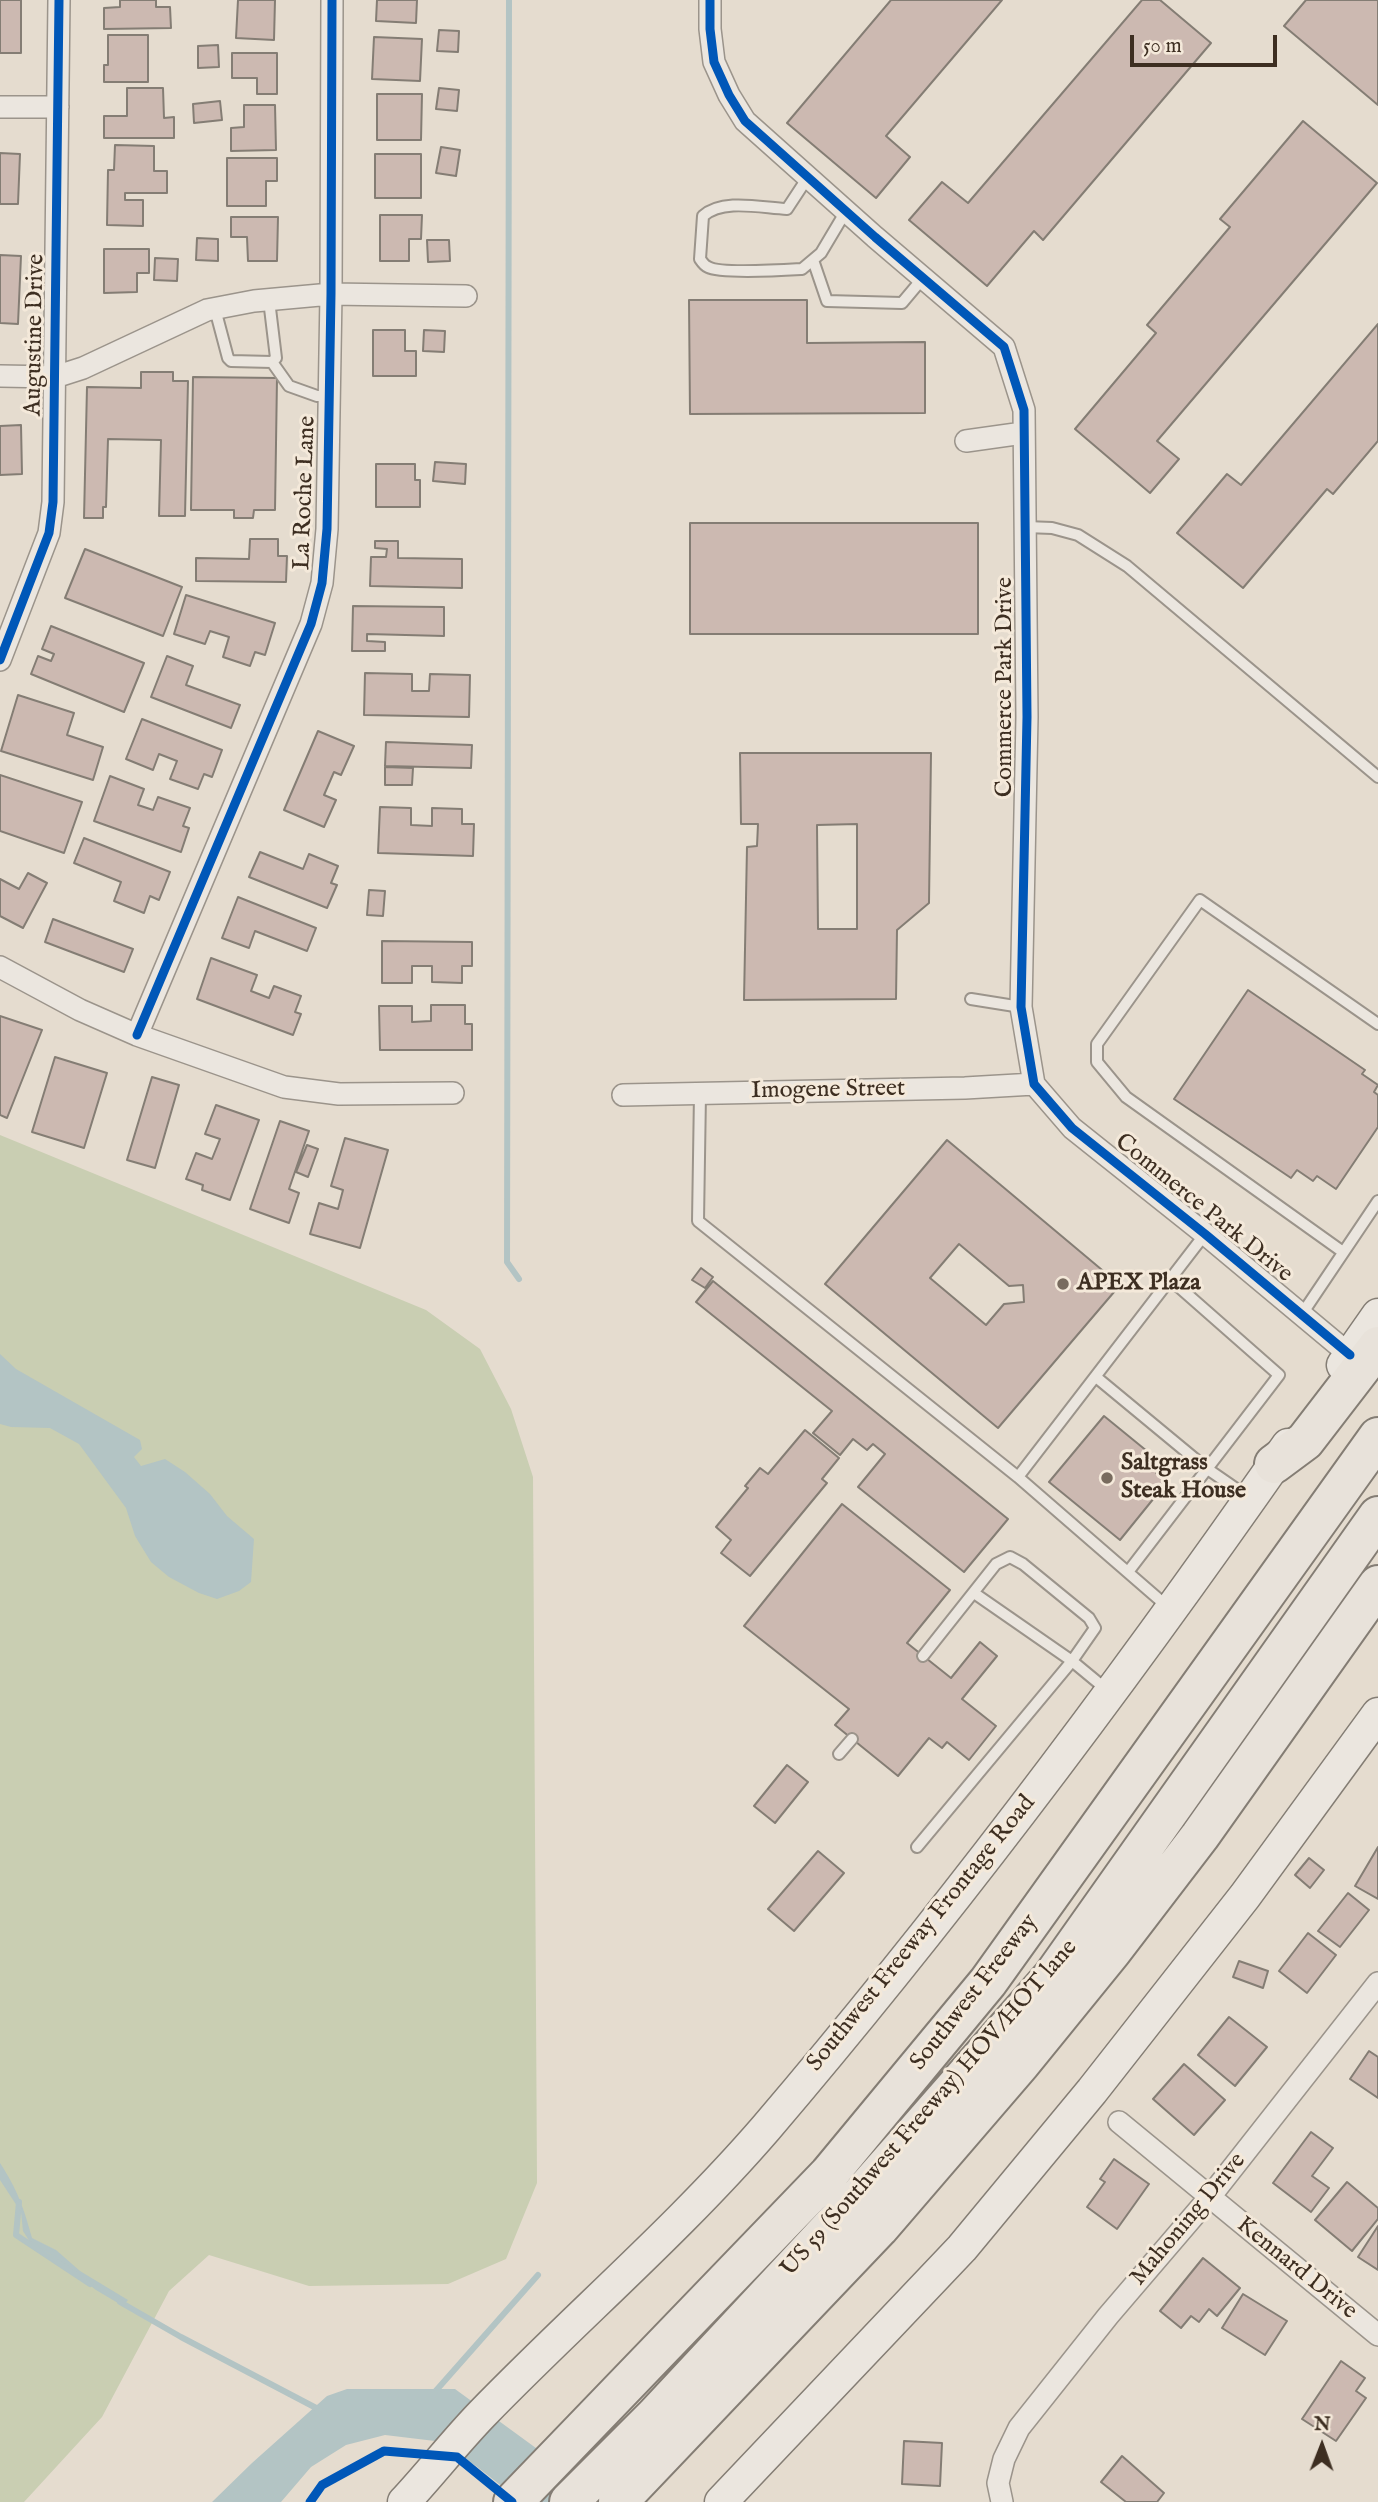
<!DOCTYPE html>
<style>
body{margin:0}
#map{position:relative;width:1378px;height:2502px;overflow:hidden;background:#e5dccf;font-family:"IM FELL English",serif}
canvas{display:block}
.north{position:absolute;left:1287px;top:2411px;width:70px;height:70px;-webkit-text-stroke:5px #f4e9da;paint-order:stroke;rotate:1deg;font-size:19px;font-weight:700;line-height:28px;text-align:center;color:#3d2e21}
.north::after{content:'';display:block;margin:auto;width:24px;height:32px;background:#3d2e21;clip-path:polygon(50% 0,100% 100%,50% 72%,0 100%)}
.scale{position:absolute;left:1130px;top:35px;width:147px;height:32px;box-sizing:border-box;border:4px solid #3d2e21;border-top:0;padding-left:9px;font-size:21px;line-height:24px;white-space:nowrap;color:#3d2e21;-webkit-text-stroke:5px #f4e9da;paint-order:stroke}
</style>
<div id="map">
<canvas width="1378" height="2502"></canvas>
<div class="north">N</div>
<div class="scale">50 m</div>
</div>
<script>
const ctx = document.querySelector('canvas').getContext('2d');
ctx.lineJoin = 'round';
function fill(path, color) { ctx.fillStyle = color; ctx.fill(path, 'evenodd'); }
function stroke(path, color, width, dash) { ctx.strokeStyle = color; ctx.lineWidth = width; ctx.lineCap = dash ? 'butt' : 'round'; ctx.setLineDash(dash || []); ctx.stroke(path); }
function label(font, color, halo, rows, align = 'center') {
  ctx.font = font + ' "IM FELL English",serif'; ctx.lineWidth = 6; ctx.setLineDash([]); ctx.textBaseline = 'middle'; ctx.strokeStyle = halo; ctx.fillStyle = color; for (const [text, x, y, turn = 0] of rows) {
    ctx.save(); ctx.translate(x, y); ctx.rotate((+turn || 0) * Math.PI / 180); ctx.textAlign = isNaN(turn) ? turn : align; if (halo) ctx.strokeText(text, 0, 0); ctx.fillText(text, 0, 0); ctx.restore();
  }
}
const green = new Path2D(`
 M0 1135 426 1310 480 1349 511 1409 533 1477 537 2183 506 2259 448 2284 309 2286 209 2255 169 2291 102 2417 24 2502H0Z`);
const water = new Path2D(`
 M0 1354 16 1369 140 1440 142 1449 134 1457 141 1466 165 1459 185 1472 210 1494 227 1516 254 1539 251 1582 239 1591 217 1599 199 1593 169 1577 151 1562 135 1536 126 1508 79 1444 50 1428 11 1427 0 1424Z
 M0 2163C17 2189 24 2208 32 2238L56 2250 80 2271 128 2300 123 2306 96 2290 50 2254 30 2242 23 2231 21 2212 0 2180Z
 M347 2389H455L610 2502H522L476 2466 435 2441 385 2435 346 2445 311 2467 281 2502H212L252 2463 327 2396Z`);
const stream = new Path2D(`
 M509 0 507 1262 519 1279
 M19 2202 16 2235 90 2284
 M120 2302 181 2337 320 2410
 M433 2394 538 2275`);
const building = new Path2D(`
 M0 0H21V53H0Z
 M120 0H156V7H170L171 28 104 29V8L120 7Z
 M238 0H275L274 40 236 38Z
 M377 0H417L416 23 376 21Z
 M891 0H1002L886 136 910 157 876 198 787 123Z
 M1142 0H1160L1211 43 1043 240 1034 231 987 286 909 220 942 182 968 203Z
 M1306 0H1378V105L1284 26Z
 M439 30 459 31 458 52 437 51Z
 M108 35H148V82H104V65H108Z
 M374 37 422 39 420 81 372 79Z
 M218 45 219 67 198 68V46Z
 M232 53H277V94H257V78H232Z
 M127 88H163L164 118 174 117V138H104V116H127Z
 M439 88 459 90 457 111 436 109Z
 M377 94H422L421 140H377Z
 M220 101 222 120 194 123 193 104Z
 M244 105H275L276 150 231 151V128L244 127Z
 M1303 121 1377 183 1157 441 1179 459 1150 493 1075 429 1156 333 1147 325 1230 227 1220 219Z
 M115 145 154 146V171H167V193H125V200H143V226L107 225 108 170H114Z
 M441 147 460 150 456 176 436 173Z
 M0 153 20 154 18 204H0Z
 M375 154H421V198H375Z
 M227 158H277V181H266V206H227Z
 M380 215H422L421 239H409V261H380Z
 M231 217H278L277 261H248L247 237H231Z
 M197 238 218 239V261L196 260Z
 M427 240H449L450 261 428 262Z
 M104 249H149V273H137V292L104 293Z
 M0 255 21 256 18 324 0 323Z
 M155 258 178 259 177 281 154 280Z
 M689 300H807V343L925 342V413L690 414Z
 M1378 324V441L1333 494 1327 489 1243 588 1177 533 1227 474 1241 485Z
 M373 330H405V351H416V376H373Z
 M424 330 445 331 444 352 423 351Z
 M141 372H173V381H188L185 516H159L161 440 108 439 106 507H103V518H84L87 387 141 388Z
 M193 377 277 378 275 510H254L253 518H234V510H191Z
 M21 425 22 474 0 475V426Z
 M435 462 466 464 465 484 433 481Z
 M376 464H415V480H420V507H376Z
 M690 523H978V634H690Z
 M250 539H278V556H287L286 582 196 581V558L249 559Z
 M375 541H398V558L462 559V588L370 586 371 557H386L387 549 375 548Z
 M85 549 182 587 163 636 65 598Z
 M186 595 275 623 265 655 255 652 250 666 223 657 229 637 210 631 205 644 174 634Z
 M353 606 444 607V636L367 634V641L385 642V651H352Z
 M51 626 144 663 124 712 31 674 38 656 51 661 54 654 42 649Z
 M167 656 193 666 186 685 240 705 231 728 151 697Z
 M365 673 412 674V691H429L430 674 470 675 469 717 364 715Z
 M18 695 74 713 67 735 103 747 93 780 1 751Z
 M142 719 222 750 212 777 204 774 198 789 170 779 177 761 159 754 153 770 126 759Z
 M318 731 354 746 341 775 334 772 324 795 336 800 324 827 284 810Z
 M386 742 472 745 471 768 385 766Z
 M740 753H931L929 903 897 930 896 999 744 1000 747 847 757 846 758 824H741ZM857 824V929H818L817 825Z
 M385 767 413 768 412 785H385Z
 M0 775 82 802 64 853 0 831Z
 M110 776 144 789 138 805 153 810 158 797 190 808 183 826 189 828 181 852 94 821Z
 M380 807 411 808V825L432 826V808L462 809V824H474L473 856 378 853Z
 M84 838 170 872 159 900 150 896 144 913 114 901 121 882 74 863Z
 M260 852 303 869 309 854 338 866 331 883 337 885 327 908 249 877Z
 M28 873 47 883 23 928 0 916V879L19 889Z
 M369 890 385 891 383 916 367 915Z
 M238 897 316 928 307 951 255 931 249 948 222 938Z
 M53 919 133 949 124 972 45 942Z
 M382 941 472 942V966H462V983L432 982V966H412V983H382Z
 M211 958 257 975 251 991 269 998 274 986 301 996 295 1012 301 1014 293 1035 197 999Z
 M1248 990 1365 1070 1362 1074 1378 1085 1374 1092 1378 1095V1127L1336 1189 1317 1176 1313 1181 1297 1170 1291 1178 1174 1099Z
 M431 1005H465V1024H472V1050H380L379 1006H412V1022L431 1021Z
 M0 1016 42 1030 7 1118 0 1115Z
 M55 1057 107 1073 84 1148 32 1132Z
 M152 1077 179 1085 155 1168 127 1160Z
 M216 1105 259 1120 230 1200 202 1190 203 1185 186 1179 196 1153 212 1159 220 1139 205 1134Z
 M280 1121 309 1131 289 1189 299 1193 289 1223 250 1209Z
 M345 1138 388 1150 360 1248 310 1234 319 1203 338 1209 343 1190 331 1186Z
 M947 1140 1120 1285 998 1428 825 1284ZM959 1244 1009 1286 1023 1285 1024 1302 1004 1304 986 1325 930 1278Z
 M307 1145 318 1149 308 1177 296 1172Z
 M701 1268 713 1277 705 1288 692 1280Z
 M713 1281 1008 1519 964 1572 858 1487 885 1454 873 1444 867 1450 853 1439 840 1455 813 1433 832 1411 696 1302Z
 M1104 1416 1164 1465 1156 1473 1167 1482 1120 1540 1049 1482Z
 M805 1430 839 1458 822 1479 827 1483 750 1576 721 1553 731 1540 716 1527 748 1488 745 1486 760 1468 768 1474Z
 M842 1504 950 1590 907 1643 951 1678 980 1642 997 1656 962 1699 996 1726 969 1760 947 1742 942 1748 929 1738 898 1776 835 1725 849 1709 744 1626Z
 M787 1765 808 1782 775 1823 754 1806Z
 M1378 1847V1899L1355 1886Z
 M818 1851 844 1873 794 1931 768 1909Z
 M1309 1858 1324 1870 1310 1888 1295 1875Z
 M1348 1893 1369 1910 1340 1947 1318 1931Z
 M1308 1933 1336 1955 1307 1993 1279 1971Z
 M1239 1961 1268 1971 1263 1988 1233 1977Z
 M1229 2017 1267 2047 1235 2086 1198 2055Z
 M1369 2051 1378 2057V2098L1350 2079Z
 M1184 2064 1225 2100 1194 2135 1153 2099Z
 M1311 2132 1333 2148 1312 2176 1329 2188 1311 2212 1273 2183Z
 M1114 2159 1149 2184 1117 2229 1087 2207 1105 2182 1100 2179Z
 M1347 2182 1378 2208V2219L1352 2251 1315 2220Z
 M1378 2226V2270L1358 2257Z
 M1203 2258 1240 2288 1217 2316 1209 2309 1199 2322 1191 2316 1181 2328 1160 2311Z
 M1243 2294 1287 2321 1265 2355 1222 2328Z
 M1341 2361 1365 2378 1356 2391 1366 2398 1336 2441 1302 2419Z
 M904 2441 942 2443 940 2486 902 2484Z
 M1122 2456 1164 2493 1157 2502H1126L1101 2482Z`);
const service = new Path2D(`
 M808 177 787 209C762 208 723 198 703 216L700 259C702 262 705 266 708 267 720 274 785 270 802 269L821 253 846 211
 M813 260 827 301 902 303 923 278
 M215 309 228 358 231 361 272 362 276 358 269 300
 M272 362 289 386 317 396H329
 M1026 527 1052 528 1078 535 1127 566 1378 777
 M971 999 1021 1007
 M700 1094 698 1221 1018 1477 1169 1608
 M1343 1252 1126 1097 1097 1062V1044L1200 900 1378 1024
 M1302 1314 1378 1201
 M1096 1377 1206 1468 1248 1497
 M1018 1477 1205 1234
 M1128 1572 1279 1375 1171 1280
 M974 1593 1072 1661 1107 1690
 M839 1754 852 1739
 M917 1847 1072 1661 1095 1628 1089 1618 1023 1564 1010 1557 996 1564 923 1656`);
const minor = new Path2D(`
 M710 0V29L714 62 729 95 745 121 875 237 1004 347 1024 410 1027 717 1021 1007 1034 1084 1072 1128 1205 1234 1350 1355
 M0 107H58
 M0 376 55 377 83 368 207 310 254 301 331 294 466 296
 M966 441 1023 433
 M0 660 49 533 53 502 59 0
 M0 967 80 1010 137 1035 284 1087 339 1094 453 1093
 M137 1035 311 624 322 583 327 529 331 294 332 0
 M623 1095 965 1088 1034 1084
 M1119 2122 1378 2335
 M1002 2502 998 2483 1004 2459 1019 2428 1108 2316 1209 2198 1378 1983`);
const secondary = new Path2D(`
 M1343 1365 1378 1315
 M404 2502C431 2473 455 2442 482 2414 576 2317 678 2230 766 2128 952 1910 1124 1680 1288 1445
 M721 2502 962 2248 1092 2091 1245 1896 1378 1714`);
const motorway = new Path2D(`
 M1274 1464 1305 1441 1378 1346
 M513 2502 829 2174 988 1982 1378 1437
 M569 2502 655 2416 860 2196 1052 1977 1378 1516
 M618 2502 879 2228 1021 2063 1112 1951 1200 1836 1378 1585`);
const cycleway = new Path2D(`
 M710 0V29L714 62 729 95 745 121 875 237 1004 347 1024 410 1027 717 1021 1007 1034 1084 1072 1128 1205 1234 1350 1355
 M0 660 49 533 53 502 59 0
 M137 1035 311 624 322 583 327 529 331 294 332 0
 M310 2502 322 2485 384 2451 457 2457 512 2502`);
const markers = [
 [1063,1284,7,"#786b5e"],
 [1107,1478,7,"#786b5e"]
];
const streetNames = [
 ["Augustine Drive",36,335,-89],
 ["La Roche Lane",306,493,-88],
 ["Commerce Park Drive",1006,687,-90],
 ["Imogene Street",828,1091,-1],
 ["Commerce Park Drive",1203,1209,39],
 ["Southwest Freeway Frontage Road",922,1934,-51],
 ["Southwest Freeway",975,1993,-52],
 ["US 59 (Southwest Freeway) HOV/HOT lane",930,2109,-49],
 ["Mahoning Drive",1189,2220,-50],
 ["Kennard Drive",1296,2269,39]
];
const poiNames = [
 ["APEX Plaza",1077,1284],
 ["Saltgrass",1121,1464],
 ["Steak House",1121,1492]
];
fill(green, '#c9ceb2');
fill(water, '#b3c4c4');
stroke(stream, '#b3c4c4', 6);
fill(building, '#ccb9b1');
stroke(building, '#847d74', 2);
stroke(service, '#9b948b', 14);
stroke(minor, '#9b948b', 24);
stroke(secondary, '#847d74', 35);
stroke(motorway, '#847d74', 42);
stroke(service, '#ebe6df', 10);
stroke(minor, '#ebe6df', 21);
stroke(secondary, '#ebe6df', 32);
stroke(motorway, '#e8e2da', 38);
stroke(cycleway, '#0057b8', 9);
for (const [x, y, r, color] of markers) { const dot = new Path2D(); dot.arc(x, y, r, 0, 2 * Math.PI); ctx.fillStyle = color; ctx.fill(dot); stroke(dot, '#f4e9da', 2.5); }
label('24px', '#3d2e21', '#f4e9da', streetNames);
label('bold 24px', '#3d2e21', '#f4e9da', poiNames, 'left');
</script>
